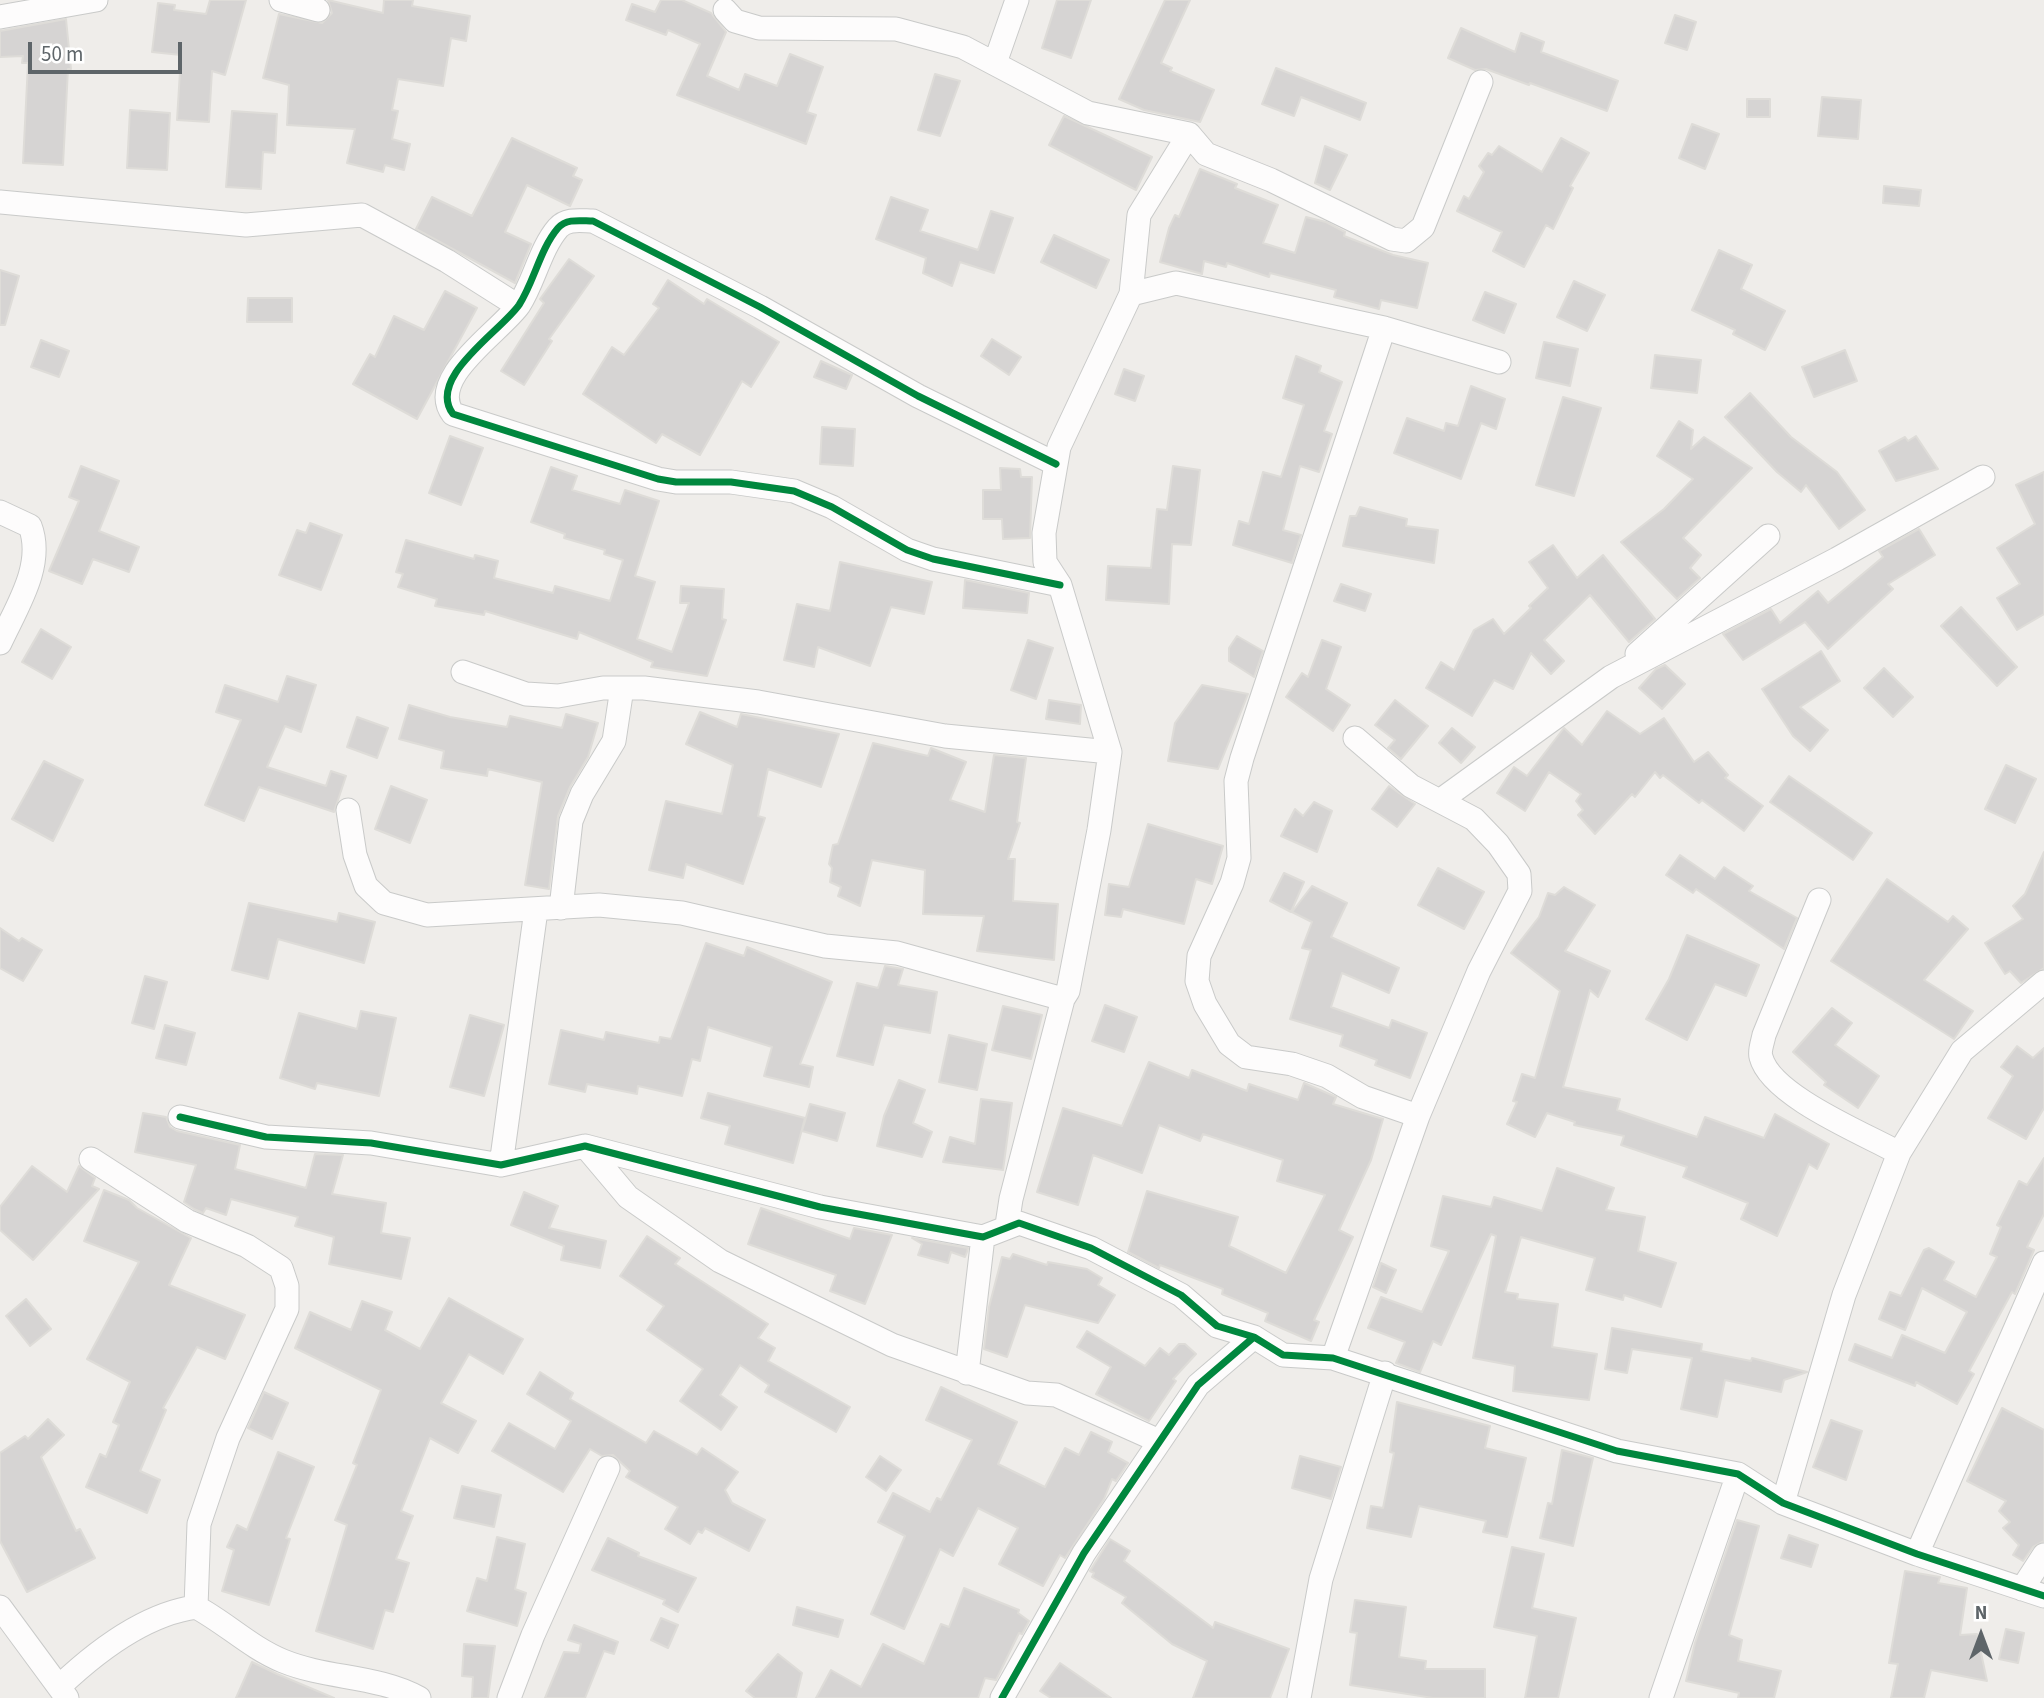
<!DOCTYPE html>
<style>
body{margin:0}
#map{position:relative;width:2044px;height:1698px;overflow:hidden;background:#efedea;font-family:"Source Sans 3",sans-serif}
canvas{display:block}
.north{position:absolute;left:1946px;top:1600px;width:70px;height:70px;-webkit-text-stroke:5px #fff;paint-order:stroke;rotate:0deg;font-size:19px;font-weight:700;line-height:28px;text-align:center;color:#5e6569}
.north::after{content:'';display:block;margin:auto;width:24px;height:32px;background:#5e6569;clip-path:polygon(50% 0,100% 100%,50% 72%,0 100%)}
.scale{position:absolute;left:28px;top:42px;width:154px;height:32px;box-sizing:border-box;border:4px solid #5e6569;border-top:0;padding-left:9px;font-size:21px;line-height:24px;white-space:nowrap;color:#5e6569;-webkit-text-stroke:5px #fff;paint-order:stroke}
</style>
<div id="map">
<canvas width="2044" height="1698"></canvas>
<div class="north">N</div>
<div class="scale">50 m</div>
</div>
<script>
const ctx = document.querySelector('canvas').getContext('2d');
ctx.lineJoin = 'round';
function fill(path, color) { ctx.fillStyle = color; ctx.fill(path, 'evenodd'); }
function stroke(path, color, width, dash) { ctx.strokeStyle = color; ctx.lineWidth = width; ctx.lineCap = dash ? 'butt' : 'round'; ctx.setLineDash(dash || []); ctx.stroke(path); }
const building = new Path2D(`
 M210 0H246L225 75 212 71 209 122 177 120 181 55 152 52 158 3 175 5 174 10 206 14Z
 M328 0 383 13 384 0H413L412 6 470 16 466 41 451 38 443 86 398 79 392 110 398 111 392 139 410 144 404 170 385 165 383 172 347 163 355 129 287 125 289 85 263 78 279 14 322 23 332 13Z
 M661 0H682L711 13 726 32 707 76 739 90 745 74 777 86 790 54 823 67 807 112 816 115 806 144 677 95 700 44 668 30 666 35 626 20 632 4 655 12Z
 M1057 0H1091L1071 58 1042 48Z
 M1165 0H1190L1161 63 1172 68 1170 71 1214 90 1200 122 1144 110 1119 99Z
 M1675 15 1696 22 1687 50 1665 43Z
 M66 19 71 69H68L63 165 23 163 28 63H22L23 56 0 57V31Z
 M1461 28 1515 52 1521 33 1544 42 1541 52 1618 81 1607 111 1530 83 1529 85 1486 69 1475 70 1448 58Z
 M1276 68 1366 103 1360 120 1301 97 1294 116 1262 104Z
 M935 74 960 81 940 136 918 130Z
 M1822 97 1861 100 1858 139 1818 136Z
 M1747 99H1770V117H1747Z
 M130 110 170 113 167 170 127 168Z
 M232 111 277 114 275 153 263 152 261 189 226 187Z
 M1064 116 1152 157 1136 190 1049 145Z
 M1692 124 1719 134 1705 169 1679 158Z
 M512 138 577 168 573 176 582 180 570 206 527 185 505 232 531 244 515 283 416 229 432 197 472 216Z
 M1561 138 1589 153 1570 186 1573 188 1553 229 1546 225 1524 267 1493 251 1502 232 1457 211 1464 196 1469 199 1484 172 1479 166 1488 153 1492 155 1499 146 1542 172Z
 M1325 146 1347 155 1330 190 1315 183Z
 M1200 169 1237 184 1235 188 1278 205 1263 243 1295 253 1306 217 1326 222 1345 232 1344 236 1393 255 1428 263 1417 308 1381 300 1379 309 1334 297 1336 290 1270 273 1269 277 1227 263 1226 267 1204 261 1202 274 1160 262 1169 228 1175 215 1179 217Z
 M1884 186 1921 190 1919 206 1883 203Z
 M891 197 928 210 920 231 978 250 991 211 1013 218 994 273 960 262 952 286 923 273 926 258 876 239Z
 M1054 235 1109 260 1096 288 1041 262Z
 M1719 250 1752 265 1741 289 1785 311 1765 350 1733 334 1735 330 1692 310Z
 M569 259 594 276 549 339 552 341 524 385 501 371 544 303 540 299Z
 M0 270 19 276 5 325H0Z
 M668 280 704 304 707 299 779 342 751 387 742 381 700 455 662 434 656 443 583 394 612 347 624 355 659 308 653 304Z
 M1574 281 1605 295 1587 331 1557 317Z
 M445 291 477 308 417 419 353 384 370 354 375 357 394 316 424 330Z
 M1485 292 1516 304 1504 333 1473 320Z
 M248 298H292V322H247Z
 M992 339 1021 357 1009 375 981 356Z
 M41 340 69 351 59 377 31 367Z
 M1544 342 1578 349 1570 386 1536 378Z
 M1845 350 1857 381 1814 397 1802 367Z
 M1655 355 1701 360 1697 393 1651 388Z
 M1296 356 1321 366 1319 372 1342 382 1324 431 1332 434 1319 472 1300 466 1283 530 1301 535 1292 563 1233 545 1239 521 1249 524 1263 472 1281 477 1304 405 1283 398Z
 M821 361 852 375 846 389 814 377Z
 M1124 369 1144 376 1135 401 1115 394Z
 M1471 386 1505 399 1496 429 1481 423 1461 479 1394 453 1407 418 1444 431 1446 423 1458 426Z
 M1750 393 1791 437 1837 472 1865 510 1839 529 1806 485 1801 492 1777 472 1725 417Z
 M1563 397 1601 408 1574 496 1536 485Z
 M1679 421 1693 430 1691 449 1704 437 1752 468 1683 538 1701 555 1690 568 1700 578 1677 599 1621 542 1664 509 1693 479 1657 456Z
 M822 427 855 429 853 466 820 464Z
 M450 436 483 448 461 505 429 493Z
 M1916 436 1938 469 1896 481 1879 451 1905 437 1908 441Z
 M81 466 119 481 99 531 139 547 129 572 93 559 82 584 49 571 79 501 69 497Z
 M1173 466 1200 470 1191 545 1172 544 1169 604 1106 600 1108 566 1151 568 1157 509 1167 510Z
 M551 467 577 476 572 490 620 504 625 490 659 501 635 576 655 582 637 639 672 652 689 603H680L681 586 724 589 722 619 726 620 707 676 651 667 653 662 579 632 577 639 485 611 484 615 435 606 437 599 398 587 403 574 396 572 406 540 474 559 475 555 498 561 494 578 553 593 555 586 610 601 623 560 604 554 605 550 564 538 565 534 531 522Z
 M1000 468 1020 469 1021 477H1032L1030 538 1003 539 1002 519H983V490H1001Z
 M2044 472V614L2017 630 1997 598 2020 584 1997 548 2035 524 2016 485Z
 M1360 507 1407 519 1406 526 1438 530 1434 563 1343 546 1350 516H1356Z
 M310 523 342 535 321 590 279 575 297 530 306 533Z
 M1919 529 1935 555 1888 584 1893 589 1828 649 1805 622 1743 660 1723 634 1771 609 1780 623 1818 591 1828 603 1883 557 1879 551Z
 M1553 545 1577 578 1603 555 1655 619 1629 642 1590 595 1544 640 1564 661 1551 674 1531 653 1513 689 1494 680 1472 716 1426 688 1441 662 1454 670 1474 630 1493 619 1504 634 1531 608 1529 606 1548 588 1529 562Z
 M840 562 932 582 924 614 891 607 870 666 818 647 814 667 784 660 797 604 830 611Z
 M965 580 1029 593 1027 613 963 608Z
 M1341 584 1371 594 1365 611 1334 601Z
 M1961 607 2017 667 1997 686 1941 626Z
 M41 629 71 647 52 679 22 662Z
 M1237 636 1263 651 1254 677 1229 661V648Z
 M1028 640 1053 648 1036 699 1011 690Z
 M1322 640 1341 647 1326 689 1350 705 1333 731 1286 697 1302 673 1308 677Z
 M1821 651 1840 681 1800 707 1828 730 1810 751 1793 736 1762 689Z
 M1665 665 1685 684 1662 709 1639 688 1656 669Z
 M1884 668 1913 697 1893 717 1864 688Z
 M287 676 316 685 301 732 285 726 267 767 326 786 331 771 346 776 334 812 259 787 244 821 205 805 241 720 216 712 225 685 278 702Z
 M1202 685 1248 694 1218 769 1168 761 1175 723Z
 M1049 700 1081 705 1080 724 1046 719Z
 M1395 700 1428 726 1401 759 1388 748 1395 740 1375 725Z
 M409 705 450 717 507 727 510 716 562 728 566 714 598 723 588 757 570 787 558 816 549 889 525 885 542 782 488 769 487 776 441 768 444 751 399 739Z
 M1607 711 1640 734 1664 718 1694 762 1708 752 1728 775 1725 778 1763 806 1744 831 1702 800 1699 803 1663 775 1660 778 1655 772 1635 797 1632 794 1595 834 1578 815 1583 810 1576 801 1581 794 1549 772 1525 811 1497 793 1514 767 1527 776 1564 728 1582 745Z
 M700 712 737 727 741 714 839 734 821 787 768 769 758 816 765 818 743 884 686 864 683 878 649 870 666 801 722 814 733 765 686 744Z
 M357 717 388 728 377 758 347 747Z
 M1452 728 1475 747 1461 763 1439 743Z
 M873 743 928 756 931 748 966 762 950 800 985 812 994 755 1026 758 1017 822 1020 823 1008 859H1015L1013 901 1058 904 1054 960 977 951 984 916 923 914 925 870 872 860 860 906 838 896 841 887 830 882 832 868 829 864 833 845 838 844Z
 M44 761 83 780 53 841 12 819Z
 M2006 765 2036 779 2015 823 1985 809Z
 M1789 776 1872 833 1853 860 1770 802Z
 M391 786 427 800 410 843 375 829Z
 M1389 786 1415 804 1397 827 1372 809Z
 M1314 802 1332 811 1317 852 1281 836 1295 809 1303 816Z
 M1148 824 1223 846 1212 884 1196 879 1184 924 1123 909 1121 917 1105 915 1109 884 1129 887Z
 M2044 852V968L2021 983 2010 971 2005 974 1985 943 2023 919 2013 906 2025 894Z
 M1680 855 1715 879 1724 867 1753 886 1749 891 1797 918 1784 949 1696 889 1693 893 1666 875Z
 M1438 868 1484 892 1464 929 1418 905Z
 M1284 873 1304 882 1291 912 1270 901Z
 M1887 879 1948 922 1953 916 1968 929 1924 980 1973 1011 1954 1039 1831 961Z
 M1312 886 1347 903 1331 937 1399 968 1389 993 1342 973 1331 1007 1389 1028 1392 1020 1427 1033 1410 1078 1375 1065 1377 1060 1340 1046 1343 1035 1290 1019 1311 950 1302 948 1312 922 1292 912Z
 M1564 887 1595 905 1565 951 1610 971 1598 997 1590 990 1563 1087 1620 1099 1617 1110 1697 1137 1705 1117 1764 1138 1775 1114 1829 1144 1817 1169 1809 1164 1777 1236 1741 1219 1748 1203 1683 1177 1687 1167 1621 1145 1624 1136 1574 1125 1575 1122 1547 1113 1535 1137 1507 1124 1517 1102 1513 1101 1522 1074 1535 1078 1560 991 1511 953 1539 917 1548 893 1555 895Z
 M249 903 337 922 339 913 375 922 364 963 278 939 268 979 232 970Z
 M0 928 19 941 22 938 42 950 23 981 0 968Z
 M1687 935 1759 965 1746 996 1715 984 1687 1040 1646 1019 1669 979Z
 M706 943 744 956 747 947 832 982 800 1064 813 1067 809 1087 764 1076 772 1047 708 1027 700 1061 692 1059 682 1096 638 1086 637 1094 587 1084 585 1092 549 1084 561 1030 604 1040 606 1032 659 1043 660 1037 671 1039Z
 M885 966 903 969 898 985 937 992 930 1033 884 1025 873 1065 837 1056 857 983 878 988Z
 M145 976 167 982 154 1029 132 1023Z
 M1105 1005 1137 1017 1124 1052 1092 1041Z
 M1003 1006 1042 1015 1031 1059 992 1050Z
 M1832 1008 1852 1023 1835 1045 1879 1076 1858 1108 1824 1085 1826 1082 1793 1052Z
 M361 1011 396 1018 379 1096 317 1083 315 1089 280 1078 299 1013 357 1029Z
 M470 1015 504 1025 484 1096 450 1087Z
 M165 1025 195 1033 186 1065 156 1058Z
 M949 1035 987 1044 977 1090 939 1082Z
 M2017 1046 2033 1058 2044 1048V1108L2026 1139 1988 1118 2013 1076 2001 1067Z
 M1149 1062 1189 1078 1192 1070 1247 1091 1249 1084 1298 1100 1304 1083 1336 1097 1333 1104 1383 1119 1371 1160 1339 1230 1353 1237 1314 1320 1319 1322 1311 1341 1265 1321 1268 1313 1222 1294 1223 1289 1160 1265 1159 1268 1128 1252 1147 1191 1238 1217 1229 1246 1286 1273 1325 1195 1277 1181 1283 1160 1203 1134 1200 1141 1159 1125 1142 1173 1093 1155 1078 1205 1037 1192 1063 1108 1122 1126Z
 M899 1080 925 1090 913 1123 932 1132 922 1157 877 1146 884 1116Z
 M708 1093 805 1118 793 1163 725 1144 730 1126 701 1118Z
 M981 1099 1012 1103 1003 1170 943 1162 950 1137 975 1144Z
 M810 1104 845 1113 837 1141 802 1131Z
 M143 1113 166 1117 170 1127 177 1131 240 1145 235 1169 306 1188 315 1154 343 1155 332 1194 386 1203 381 1233 410 1238 401 1279 329 1264 334 1237 295 1226 298 1217 231 1199 226 1215 206 1208 203 1213 194 1209 184 1202 196 1165 135 1152Z
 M2044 1158V1214L2027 1247 2034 1250 2015 1294 2012 1292 1969 1371 1974 1374 1957 1404 1916 1382 1915 1386 1849 1360 1855 1344 1892 1358 1902 1335 1945 1353 1967 1312 1922 1288 1905 1330 1879 1319 1890 1292 1901 1296 1924 1250 1929 1248 1954 1262 1944 1280 1976 1297 1997 1257 1990 1254 2001 1227 1997 1225 2019 1181 2027 1185Z
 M32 1166 67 1192 79 1166 95 1178 92 1186 99 1189 33 1260 0 1230V1207Z
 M1557 1168 1614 1188 1606 1210 1645 1217 1638 1251 1676 1263 1661 1307 1624 1295 1623 1300 1586 1290 1595 1258 1521 1237 1505 1292 1518 1294 1517 1299 1558 1304 1552 1347 1597 1354 1589 1400 1513 1391 1515 1366 1473 1358 1496 1236 1491 1234 1441 1345 1433 1341 1420 1372 1396 1363 1405 1342 1368 1328 1381 1297 1422 1312 1449 1251 1431 1246 1443 1196 1491 1207 1494 1197 1542 1211Z
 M104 1190 129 1200 137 1208 191 1238 169 1285 245 1315 225 1359 197 1347 163 1408 166 1410 140 1471 160 1480 147 1513 86 1487 100 1454 106 1457 119 1425 113 1422 130 1382 87 1359 139 1262 84 1241Z
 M524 1192 558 1206 549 1228 606 1241 600 1268 561 1260 564 1246 511 1225Z
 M761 1208 850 1239 854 1228 892 1235 865 1304 830 1291 836 1275 748 1244Z
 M647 1236 680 1258 675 1264 768 1324 758 1338 775 1348 768 1361 850 1407 836 1432 765 1392 769 1385 740 1365 720 1395 737 1407 721 1430 680 1401 703 1369 647 1330 664 1306 620 1276Z
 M912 1238 968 1248 967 1252 965 1257 951 1252 948 1263 918 1255 922 1244Z
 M1013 1254 1047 1265 1048 1262 1087 1269 1102 1278 1098 1285 1115 1295 1098 1323 1025 1305 1007 1357 984 1349 989 1307 1002 1257 1010 1259Z
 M1381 1263 1396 1270 1386 1293 1373 1287Z
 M449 1298 523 1339 503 1374 469 1354 441 1403 476 1421 458 1453 430 1438 401 1511 413 1516 396 1559 409 1563 393 1612 385 1610 373 1649 316 1631 347 1525 335 1520 357 1465 353 1463 381 1390 295 1348 310 1312 351 1330 362 1301 392 1312 385 1330 420 1349Z
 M26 1299 51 1329 30 1346 6 1316Z
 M1612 1328 1702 1344 1701 1351 1751 1361 1752 1358 1807 1372 1784 1380 1781 1392 1725 1380 1717 1417 1681 1409 1692 1358 1632 1349 1627 1373 1605 1369Z
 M1087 1331 1145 1366 1160 1348 1169 1355 1179 1344H1185L1196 1354 1173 1379 1176 1381 1149 1421 1096 1394 1111 1367 1077 1347Z
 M540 1372 573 1393 570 1399 646 1443 654 1431 697 1455 702 1448 738 1472 725 1490 732 1503 765 1520 749 1551 705 1528 702 1533 698 1531 690 1544 665 1529 678 1507 626 1477 630 1471 613 1455 602 1456 590 1449 563 1492 492 1451 509 1423 555 1449 571 1421 527 1394Z
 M941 1387 1017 1422 998 1464 1045 1487 1065 1448 1079 1455 1091 1432 1112 1442 1108 1452 1128 1463 1116 1481 1112 1479 1104 1499 1065 1558 1060 1555 1043 1586 999 1564 1018 1528 978 1508 953 1556 940 1549 904 1629 871 1614 905 1536 878 1522 893 1493 930 1512 937 1498 941 1500 972 1440 926 1420Z
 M264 1392 288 1403 272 1439 248 1428Z
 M1397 1402 1490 1426 1485 1448 1526 1458 1507 1537 1483 1532 1486 1521 1419 1506 1411 1537 1367 1528 1371 1506 1383 1508 1394 1453 1390 1452Z
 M2002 1408 2044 1430V1541L2033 1547 2023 1561 2013 1555 2019 1545 2003 1528 2010 1522 1999 1511 2006 1501 1967 1481Z
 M48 1419 64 1435 41 1457 76 1531 80 1529 95 1558 27 1592 0 1541V1453L25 1436 28 1439Z
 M1831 1420 1862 1431 1846 1480 1813 1467Z
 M1562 1450 1593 1458 1573 1546 1540 1538 1548 1503 1552 1504Z
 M278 1452 314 1467 286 1538 290 1539 269 1605 222 1591 234 1550 227 1547 237 1525 247 1530Z
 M880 1456 901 1470 886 1491 866 1477Z
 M1300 1456 1341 1467 1331 1499 1292 1488Z
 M462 1486 501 1495 494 1527 454 1518Z
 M1737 1520 1759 1526 1729 1635 1742 1640 1738 1661 1781 1671 1774 1698H1738L1739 1693 1686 1681 1695 1643Z
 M1789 1535 1818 1545 1811 1567 1781 1558Z
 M497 1537 525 1544 515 1589 526 1593 517 1626 467 1611 477 1578 487 1581Z
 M608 1538 639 1553 638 1556 696 1578 678 1612 663 1604 665 1600 592 1570Z
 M1110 1539 1130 1551 1124 1561 1213 1628 1215 1622 1289 1649 1270 1698H1193L1207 1661 1172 1644 1122 1603 1126 1597 1092 1577 1094 1573 1090 1571Z
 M1512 1547 1544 1554 1532 1608 1576 1618 1558 1698H1525L1537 1636 1494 1627Z
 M1905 1571 1940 1577 1938 1583 1967 1588 1960 1635 1977 1634 1987 1681 1931 1670 1924 1698H1891L1898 1664 1889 1663Z
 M964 1588 1019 1610 1018 1613 1029 1621 1022 1634 1019 1633 996 1680 985 1678 978 1698H816L831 1670 861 1687 883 1644 924 1664 941 1624 949 1627Z
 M1355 1600 1406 1607 1399 1657 1426 1661 1425 1669H1485V1698H1433L1350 1685 1357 1633 1350 1632Z
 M797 1607 843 1620 838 1637 793 1625Z
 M661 1618 678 1625 668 1648 651 1640Z
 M574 1625 618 1642 614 1654 604 1651 585 1698H545L564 1652 579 1653 581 1644 568 1640Z
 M2006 1629 2024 1633 2018 1663 1999 1659Z
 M464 1644 495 1646 488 1698H472L473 1677 462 1676Z
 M778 1654 802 1673 796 1698H755L746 1691Z
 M252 1662 277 1674 334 1698H236Z
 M1060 1663 1111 1698H1051L1040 1691Z`);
const minor = new Path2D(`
 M281 0 318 10
 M725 10 735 21 759 28 896 29 963 47 1088 113 1189 134 1206 154 1271 180 1392 239 1406 241 1423 227 1481 82
 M0 17 96 0
 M995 63 1017 0
 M0 202 246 225 362 215 447 261 518 306
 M1131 294 1176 283 1384 328 1499 362
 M1384 328 1242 758 1236 781 1239 858 1232 883 1199 956 1197 981 1205 1004 1229 1044 1246 1057 1292 1064 1327 1076 1363 1097 1418 1116
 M1056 464 918 396 760 307 593 221C581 221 567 218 558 228 540 249 534 282 519 305 500 332 426 378 453 414L658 479 676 482H731L794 491 832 507 907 550 933 559 1060 585
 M0 512 30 526C45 565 16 608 0 643
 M1637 654 1768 536
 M463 672 526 694 558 696 603 688H644L758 702 945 736 1110 752
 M1441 800 1611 677 1837 559 1983 477
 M348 810 355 855 366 886 384 903 427 915 599 905 682 913 825 946 897 953 1063 999
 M1819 900 1764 1035C1763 1041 1759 1051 1761 1057 1771 1096 1865 1134 1899 1153
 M561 908 571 821 582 794 614 741 622 688
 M180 1117 266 1137 371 1143 501 1165 585 1146 820 1207 983 1237 1019 1223 1091 1248 1181 1295 1217 1326 1254 1337
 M585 1146 628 1197 720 1261 892 1345 1027 1393 1056 1395 1159 1441
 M91 1159 187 1221 247 1246 281 1268 287 1286V1309L228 1438 199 1524 196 1607
 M501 1165 536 910
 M1007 1225 1011 1199 1063 999 1068 991 1099 830 1110 752 1060 585 1045 562 1044 533 1059 447 1131 294 1139 215 1189 134
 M1333 1358 1418 1116 1479 971 1520 891 1519 874 1498 844 1474 819 1411 786 1355 738
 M967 1373 983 1237
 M1783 1503 1844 1295 1899 1153 1962 1051 2044 982
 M1917 1554 2044 1263
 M2022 1589 2044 1555
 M0 1607 67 1698
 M61 1685C97 1651 145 1614 196 1607 226 1623 251 1648 283 1661 327 1679 377 1675 419 1698
 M509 1698 533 1635 608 1468
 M1002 1698 1084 1553 1198 1385 1254 1337 1283 1355 1333 1358 1617 1451 1738 1474 1783 1503 1917 1554 2044 1596
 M1299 1698 1321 1579 1385 1373
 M1661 1698 1738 1474`);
const cycleway = new Path2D(`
 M1056 464 918 396 760 307 593 221C581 221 567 218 558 228 540 249 534 282 519 305 500 332 426 378 453 414L658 479 676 482H731L794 491 832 507 907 550 933 559 1060 585
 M180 1117 266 1137 371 1143 501 1165 585 1146 820 1207 983 1237 1019 1223 1091 1248 1181 1295 1217 1326 1254 1337
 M1002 1698 1084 1553 1198 1385 1254 1337 1283 1355 1333 1358 1617 1451 1738 1474 1783 1503 1917 1554 2044 1596`);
fill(building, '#d6d4d3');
stroke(building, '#dedcd8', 2);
stroke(minor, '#c9cac9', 25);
stroke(minor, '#fdfcfc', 23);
stroke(cycleway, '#00873e', 7);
</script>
